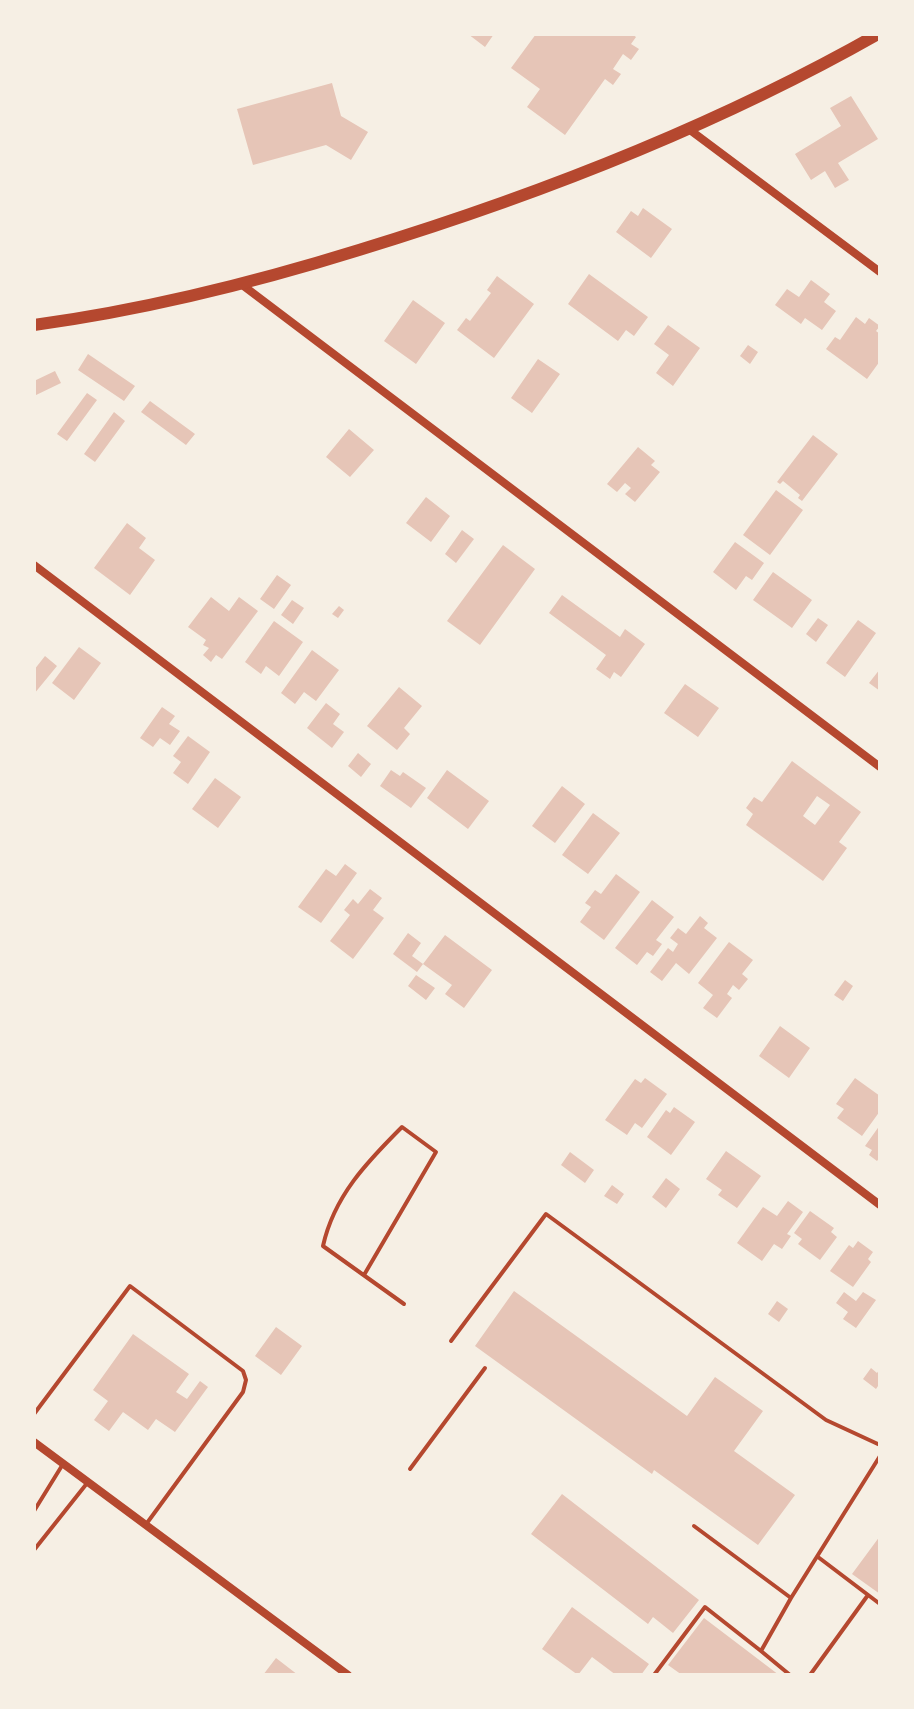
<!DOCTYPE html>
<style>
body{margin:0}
#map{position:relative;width:914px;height:1709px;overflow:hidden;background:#f6efe4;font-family:"Libre Baskerville",serif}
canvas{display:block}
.frame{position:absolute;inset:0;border:36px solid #f6efe4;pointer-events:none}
</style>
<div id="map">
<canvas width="914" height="1709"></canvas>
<div class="frame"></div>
</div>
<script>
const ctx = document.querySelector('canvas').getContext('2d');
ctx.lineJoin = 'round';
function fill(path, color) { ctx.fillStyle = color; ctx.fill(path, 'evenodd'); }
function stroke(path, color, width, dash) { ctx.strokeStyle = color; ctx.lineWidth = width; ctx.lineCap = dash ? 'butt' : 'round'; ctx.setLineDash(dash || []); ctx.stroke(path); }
const building = new Path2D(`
 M468 34H494L485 47Z
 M536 34H632L636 37 631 44 639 49 631 60 623 54 613 69 621 74 613 85 605 79 565 135 527 107 540 89 511 68Z
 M332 83 341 116 368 132 351 160 326 145 253 165 237 109Z
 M851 96 878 139 838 163 849 180 835 188 825 171 811 180 795 154 841 126 830 108Z
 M643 208 672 229 651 258 616 232 631 211 638 216Z
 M589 274 648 317 634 336 626 330 618 341 568 304Z
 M497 276 534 304 494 358 457 330 466 318 470 321 491 293 487 290Z
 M811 280 830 294 824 302 836 311 822 330 805 318 801 324 775 305 787 289 799 297Z
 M413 300 445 323 416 364 384 341Z
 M856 317 865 324 869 318 880 326 876 331 880 334V361L867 379 826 349 835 337 840 340Z
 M668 325 700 348 673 386 656 373 669 355 654 344Z
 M748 345 758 352 750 364 740 356Z
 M88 354 135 386 124 401 78 370Z
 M538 359 560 374 532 413 511 398Z
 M55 371 61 383 34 396V381Z
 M87 393 97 400 67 441 57 434Z
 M150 401 195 434 186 445 141 412Z
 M114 412 125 421 95 462 84 454Z
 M349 429 374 450 350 477 326 457Z
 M813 435 838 454 802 501 798 498 800 495 783 481 780 484 777 482Z
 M638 447 655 461 651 465 660 472 635 502 625 494 631 488 625 483 617 492 607 484Z
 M776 490 803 510 770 555 743 535Z
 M426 497 450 516 431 542 406 523Z
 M127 523 146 538 139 548 155 560 130 595 94 568Z
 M462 530 474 539 456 563 445 554Z
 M735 542 764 563 752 580 746 576 736 590 713 572Z
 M503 545 535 569 480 645 447 621Z
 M773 572 812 600 792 628 753 600Z
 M277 575 291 585 274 609 260 599Z
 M562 595 620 637 625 629 645 644 621 677 614 672 610 679 596 669 606 655 549 613Z
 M211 597 229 611 239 597 258 611 222 659 216 655 211 662 203 655 209 648 203 645 206 640 188 627Z
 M292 600 304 608 293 624 281 615Z
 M339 606 344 610 338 618 332 614Z
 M818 618 828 625 816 642 806 634Z
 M858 620 876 633 845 677 826 663Z
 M274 621 303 642 279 676 266 666 261 674 245 662Z
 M79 647 101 663 74 700 52 683Z
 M312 650 339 670 316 701 304 692 295 704 281 693Z
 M45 656 57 666 34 694V670Z
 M880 669V691L869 683Z
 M685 684 719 708 698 737 664 713Z
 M399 687 422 706 404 728 410 734 397 750 367 726Z
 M326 703 340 714 333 724 344 732 332 748 307 728Z
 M162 707 175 716 169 724 180 731 170 745 160 738 153 747 140 738Z
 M188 736 210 752 188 784 173 773 181 762 173 756Z
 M358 753 371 764 361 777 348 766Z
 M792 761 861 812 839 842 847 848 823 881 746 825 753 814 746 808 754 797 762 802ZM817 796 830 805 815 825 803 816Z
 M391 770 400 776 403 772 426 788 411 808 380 786Z
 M447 770 489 801 468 829 427 798Z
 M215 778 241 797 218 828 192 809Z
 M562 786 585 804 555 843 532 826Z
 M593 813 620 833 588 874 562 855Z
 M345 864 357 873 321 923 298 907 326 869 336 876Z
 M616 874 640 892 604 940 580 922 591 907 585 903 595 890 601 894Z
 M370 889 382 898 373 910 384 918 353 959 330 941 350 915 344 910 353 899 358 904Z
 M652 900 674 917 656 940 662 944 653 956 647 952 637 965 615 948Z
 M700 916 708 923 704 928 717 938 689 974 676 963 662 981 650 972 668 948 673 952 678 944 670 938 678 928 686 934Z
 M408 933 421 943 412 956 423 964 417 972 393 954Z
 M445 935 492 970 464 1008 445 994 452 985 423 964Z
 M729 942 753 960 742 974 748 979 739 990 733 985 727 994 732 998 717 1018 703 1008 713 995 698 983Z
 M416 975 435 988 426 1000 408 986Z
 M845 980 853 986 843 1001 834 995Z
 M780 1026 810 1048 789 1078 759 1056Z
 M645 1078 667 1094 642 1128 635 1123 627 1135 605 1120 635 1079 641 1083Z
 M855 1078 880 1096 878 1102 880 1111 862 1136 837 1118 844 1109 836 1104Z
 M674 1107 695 1122 671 1155 647 1137 666 1110 670 1113Z
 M880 1125V1157L877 1161 869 1155 872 1150 865 1146Z
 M726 1151 761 1176 737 1208 718 1195 722 1190 706 1179Z
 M570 1152 594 1170 585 1183 561 1165Z
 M666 1178 680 1189 666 1208 652 1197Z
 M612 1185 624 1194 617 1204 604 1196Z
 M788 1201 803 1212 787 1234 791 1236 782 1249 774 1244 762 1261 737 1243 763 1207 777 1216Z
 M810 1211 834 1228 831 1232 837 1237 820 1260 798 1244 802 1239 794 1233Z
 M858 1241 873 1252 868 1259 871 1262 853 1287 830 1271 849 1245 853 1248Z
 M514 1291 687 1416 715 1377 763 1411 734 1451 795 1495 758 1545 654 1470 652 1474 475 1346Z
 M844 1292 856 1301 863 1292 876 1300 856 1328 843 1319 848 1312 836 1303Z
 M777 1301 788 1309 779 1322 768 1314Z
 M276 1327 302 1346 281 1375 255 1356Z
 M133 1334 189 1374 176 1392 187 1399 200 1381 208 1387 175 1432 156 1419 148 1430 123 1412 109 1431 94 1420 108 1401 93 1390Z
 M871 1368 877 1373 880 1369V1383L876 1389 863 1379Z
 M562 1494 699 1600 673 1633 653 1617 648 1624 531 1534Z
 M880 1536V1594L852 1574Z
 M572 1607 649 1664 641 1675H616L592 1657 578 1675 542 1649Z
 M704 1618 779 1675H682L668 1665Z
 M276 1658 298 1675H263Z`);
const service = new Path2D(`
 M364 1275 436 1152 402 1127C367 1162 334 1196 323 1246L404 1304
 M451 1341 546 1214 826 1420 880 1445
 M34 1414 130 1286 243 1371 246 1380 243 1392 147 1523
 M410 1469 485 1368
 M34 1511 63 1464
 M694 1526 791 1598 880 1456
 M34 1550 88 1482
 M818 1557 880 1604
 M654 1675 705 1607 761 1651
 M790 1675 761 1651 791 1598
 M810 1675 868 1595`);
const minor = new Path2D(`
 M690 130 880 272
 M241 284 880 767
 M34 565 880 1205
 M34 1442 348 1675`);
const secondary = new Path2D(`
 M34 325C144 310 253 283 359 250 539 195 714 127 878 34`);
fill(building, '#e6c5b7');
stroke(service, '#b5482f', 4);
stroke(minor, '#b5482f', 8);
stroke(secondary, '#b5482f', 12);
</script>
